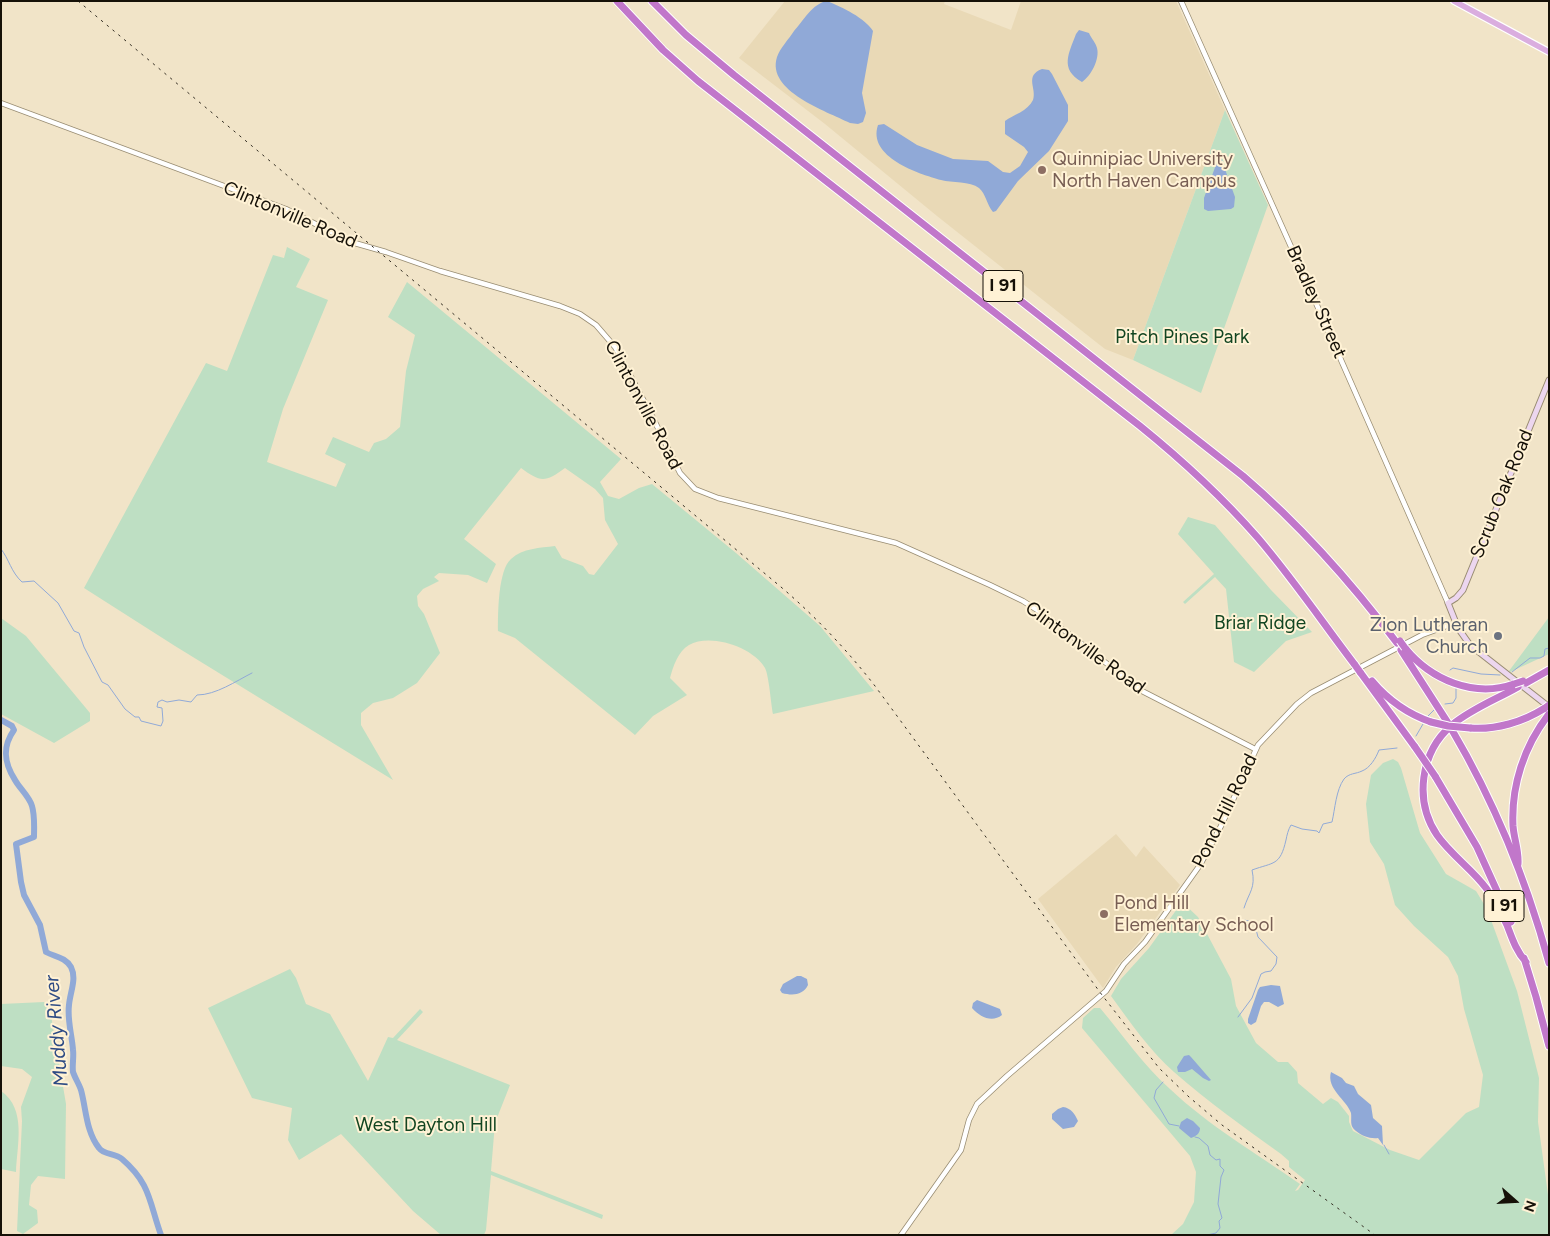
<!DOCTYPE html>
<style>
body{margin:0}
#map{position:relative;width:1550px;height:1236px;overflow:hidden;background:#f1e4c8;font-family:Figtree,sans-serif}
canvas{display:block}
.frame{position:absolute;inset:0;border:2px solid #161108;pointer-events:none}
.north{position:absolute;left:1490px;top:1176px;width:50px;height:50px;-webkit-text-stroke:4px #fff2d5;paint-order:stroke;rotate:109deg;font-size:14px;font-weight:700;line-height:20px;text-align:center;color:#161108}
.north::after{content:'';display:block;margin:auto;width:18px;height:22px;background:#161108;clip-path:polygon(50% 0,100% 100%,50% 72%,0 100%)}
</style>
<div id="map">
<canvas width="1550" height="1236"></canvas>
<div class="frame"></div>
<div class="north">N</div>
</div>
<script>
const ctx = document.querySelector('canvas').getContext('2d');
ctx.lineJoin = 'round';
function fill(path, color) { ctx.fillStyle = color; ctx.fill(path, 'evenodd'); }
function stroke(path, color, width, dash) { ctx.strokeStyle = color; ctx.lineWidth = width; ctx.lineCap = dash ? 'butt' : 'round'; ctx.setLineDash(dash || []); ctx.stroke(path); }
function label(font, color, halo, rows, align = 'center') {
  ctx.font = font + ' Figtree,sans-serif'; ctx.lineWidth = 4; ctx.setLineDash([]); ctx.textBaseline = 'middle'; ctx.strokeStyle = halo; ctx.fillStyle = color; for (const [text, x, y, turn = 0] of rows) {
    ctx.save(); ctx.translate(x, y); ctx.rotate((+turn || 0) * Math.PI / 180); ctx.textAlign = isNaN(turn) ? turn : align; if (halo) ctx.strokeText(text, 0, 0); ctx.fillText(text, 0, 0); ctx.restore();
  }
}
const built = new Path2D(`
 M785 1H945L944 4 1011 30 1021 1H1176L1225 110 1133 360 1105 349 1096 342 937 216 825 124 739 58Z
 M1116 834 1136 857 1144 846 1180 885 1137 944 1116 967 1103 988 1038 899Z`);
const green = new Path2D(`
 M1225 110 1268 205 1201 393 1133 360Z
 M287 247 310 259 296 287 328 300 283 409 267 462 336 487 346 464 325 454 333 437 369 452 374 443 386 439 400 427 406 371 415 335 388 317 407 282 621 459 600 482 608 496 619 499 639 488 652 484 736 553 820 626 874 691 773 714C771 704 769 676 765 668 753 647 710 633 689 645 678 651 673 667 670 678L687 695 653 716 635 735 515 638 498 631C498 614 498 570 511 559 523 548 540 548 555 546L562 558 583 566 589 574 594 575 618 544 605 520 603 498 595 489 565 468C545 483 540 482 521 468L464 539 496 564 487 583 468 575 439 573 434 577 439 581 423 589 417 596 418 606 424 614 440 653 417 683 393 698 373 703 361 713V725L393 780 175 646 84 588 206 363 227 371 273 255 284 258Z
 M1188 517 1215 525 1271 590 1312 632 1286 641 1254 672 1234 662 1226 589 1215 577 1185 604 1183 602 1214 574 1178 534Z
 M1549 617V654L1510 672 1509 671Z
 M1 618 26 636 90 713V721L54 743 1 714Z
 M1393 759 1398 762 1401 768 1420 833 1446 874 1476 891 1487 909 1517 991 1539 1078 1538 1122 1549 1202V1235H1171L1183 1224 1194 1202 1196 1172 1190 1156 1082 1028 1083 1018 1094 1008H1100C1123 1035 1143 1065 1170 1089 1209 1126 1256 1153 1300 1184L1295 1191 1298 1190 1305 1180 1289 1167V1161L1281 1154C1245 1128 1208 1102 1174 1072 1151 1052 1129 1021 1111 996L1121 979 1149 948 1182 902 1198 917 1231 979 1236 1006 1256 1043 1278 1062H1288L1297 1072 1298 1083 1323 1104 1331 1098 1338 1102 1349 1116V1122L1353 1131 1390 1150 1419 1160 1466 1113 1479 1107 1483 1075 1464 1009 1458 976 1448 957 1414 926 1395 905 1384 864 1370 842 1366 804 1371 775 1383 763Z
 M290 969 296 978 306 1004 330 1014 368 1081 388 1037 393 1038 420 1009 423 1012 397 1040 510 1085 495 1123 491 1171 603 1215 602 1219 491 1175 486 1230 484 1235H441L413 1211 341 1134 299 1160 288 1140 292 1108 252 1098 208 1008Z
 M44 1002 51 1015 66 1104 65 1179 38 1176 31 1185 29 1205 37 1210 38 1223 23 1234 17 1231 22 1121 21 1107 32 1077 22 1069 1 1066V1004Z
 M1 1091C27 1109 17 1145 16 1172L1 1169Z`);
const water = new Path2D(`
 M827 1C842 7 865 18 873 31L862 93 866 113 863 122 858 124 850 123C826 111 766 91 777 57 780 48 789 39 794 31 803 21 813 3 827 1Z
 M1079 30 1089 33C1091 38 1096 43 1097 48 1100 59 1091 76 1082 82 1059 69 1069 53 1076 34Z
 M1042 69 1049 70 1052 74 1068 105V121L1049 151 1018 181 996 211 993 212C987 205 986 194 979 188 970 181 952 183 941 180 919 174 867 157 878 125L884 124 917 145 953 159 988 161 1003 172 1010 173 1020 166 1028 152 1024 147 1005 134V121C1013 115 1028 111 1033 100 1037 88 1024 76 1042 69Z
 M1221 158 1235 197 1234 207 1231 209 1208 211 1204 209V198L1218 159Z
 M797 976H801L807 979 808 985C803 995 793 996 782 993L780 990 783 984Z
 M1271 985 1280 986 1284 1004 1278 1007 1269 1002H1264L1261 1006 1256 1022 1251 1025 1248 1023V1019L1258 990 1260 987Z
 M977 1000 1000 1009 1002 1015C992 1023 980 1017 972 1008L973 1003Z
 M1189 1055 1191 1057 1211 1080 1209 1081 1203 1078 1192 1069 1185 1072H1178L1177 1067 1184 1056Z
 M1331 1072 1342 1078 1346 1083 1354 1086 1358 1094 1371 1105 1373 1118 1382 1126 1383 1145 1378 1138C1370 1139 1362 1136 1356 1131 1349 1126 1352 1120 1351 1113 1347 1100 1326 1089 1331 1072Z
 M1063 1107C1071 1108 1075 1114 1078 1121L1074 1127 1063 1129 1052 1119V1114L1058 1109Z
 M1187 1118 1193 1121 1200 1128C1200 1134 1196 1136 1191 1138L1179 1128 1181 1122Z`);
const stream = new Path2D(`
 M1 549C9 559 11 572 22 582L34 581 58 603 74 631 79 633 84 647 102 682 108 685 125 709 135 717H139L141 721 161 726 163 721 162 708 157 707 158 702 162 700 167 702 179 700 191 702 197 695C216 695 236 681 252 673
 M1450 670 1453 668 1481 674 1500 675
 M1512 672 1530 658H1540L1544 656 1545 649 1549 648
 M1445 704 1453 703 1456 698V689
 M1428 716 1434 710
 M1416 736 1423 724
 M1244 908C1249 892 1256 888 1252 870 1274 862 1280 866 1286 840 1287 835 1288 830 1291 825L1302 829 1317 831 1319 833 1323 824 1332 822C1335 809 1336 790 1344 779 1349 773 1356 774 1362 771 1370 768 1376 758 1379 750L1397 748
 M1238 1017 1252 998 1261 974 1265 972 1271 971 1276 964 1277 957 1258 937 1254 922 1244 920
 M1163 1082 1156 1090 1154 1098 1169 1124 1179 1126
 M1195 1137 1199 1138 1208 1146 1210 1155 1216 1160 1220 1159V1166L1224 1170 1221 1177 1218 1204 1222 1218 1219 1221 1220 1228 1216 1233 1207 1235
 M1384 1145 1389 1154`);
const river = new Path2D(`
 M1 720 12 726 14 730C2 747 4 763 15 780 20 789 29 796 32 806 35 816 34 827 34 837L16 844 21 882 24 895 40 925 46 952C55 957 65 957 71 967 77 979 70 992 69 1005 67 1020 72 1035 73 1050 74 1057 72 1065 73 1072 75 1078 79 1084 81 1090 86 1108 86 1132 99 1148 104 1155 115 1153 122 1159 151 1184 149 1202 161 1235`);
const tertiary = new Path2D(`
 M1181 1 1301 269 1448 603
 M1 103 286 209 351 242 386 252 440 271 560 306 580 314 596 325 615 347 653 418 680 473 695 489 718 498 896 543 990 585 1023 601 1042 613 1142 691 1255 749
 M901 1235 961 1150 969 1120 977 1104 1007 1076 1106 991 1124 964 1145 942 1200 865 1221 826 1258 745 1297 704 1311 693 1422 635 1455 623`);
const secondary = new Path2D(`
 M1549 380 1463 590 1456 598 1448 603 1458 628 1470 645 1549 707`);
const primary = new Path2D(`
 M1454 1 1549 52`);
const motorway = new Path2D(`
 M617 1 663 50 698 81 1140 426C1182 460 1222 497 1258 538 1293 579 1323 623 1355 665
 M652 1 686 35 734 75 1243 476C1301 526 1351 582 1397 643
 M1405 648C1431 680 1474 698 1514 684
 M1401 650 1448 723
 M1360 672 1415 747
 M1372 681C1388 700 1408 714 1431 722
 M1526 683 1549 670
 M1518 687C1497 699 1471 709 1452 725 1420 752 1414 801 1437 835 1451 855 1472 869 1486 888 1495 900 1501 912 1507 925 1512 938 1516 951 1526 962
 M1470 728C1496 730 1523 722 1545 708
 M1452 730C1495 803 1527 882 1549 963
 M1435 776 1477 847 1511 922
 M1518 864C1519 851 1514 839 1513 826 1511 786 1524 746 1549 714
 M1524 958 1536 997 1549 1046`);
const rail = new Path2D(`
 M78 1 781 587C816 617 847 650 875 686L1102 995 1159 1068 1189 1097 1222 1125 1375 1235`);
const motorwayBridge = new Path2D(`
 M1400 641 1405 648
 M1355 665 1360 672
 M1514 684 1523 681
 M1545 708 1549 705
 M1431 722 1448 726 1470 728
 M1415 747 1435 776`);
const markers = [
 [1042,170,5,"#8d6e63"],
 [1498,636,5,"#6b7280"],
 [1104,914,5,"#8d6e63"]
];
const shields = [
 [1003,286,40],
 [1504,906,40]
];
const shieldNames = [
 ["I 91",1003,286],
 ["I 91",1504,906]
];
const educationNames = [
 ["Quinnipiac University",1052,159],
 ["North Haven Campus",1052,181],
 ["Pond Hill",1114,903],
 ["Elementary School",1114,925]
];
const streetNames = [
 ["Clintonville Road",290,215,23],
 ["Bradley Street",1316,302,66],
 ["Clintonville Road",643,405,62],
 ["Scrub Oak Road",1502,494,-68],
 ["Clintonville Road",1085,648,36],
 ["Pond Hill Road",1225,811,-64]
];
const parkNames = [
 ["Pitch Pines Park",1182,337],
 ["Briar Ridge",1260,623],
 ["West Dayton Hill",426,1125]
];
const worshipNames = [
 ["Zion Lutheran",1488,625],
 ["Church",1488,647]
];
const waterNames = [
 ["Muddy River",57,1031,-95]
];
fill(built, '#e9d9b6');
fill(green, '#bedfc3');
fill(water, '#90a9d7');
stroke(stream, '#90a9d7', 1);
stroke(river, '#90a9d7', 6);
stroke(tertiary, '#988c72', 6);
stroke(secondary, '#988c72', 7);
stroke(primary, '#fff', 8);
stroke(motorway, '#fff', 9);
stroke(tertiary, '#fff', 4.5);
stroke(secondary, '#ecd6ef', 5);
stroke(primary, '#daaddf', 5.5);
stroke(motorway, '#c177ca', 7);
stroke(rail, '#332d22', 1, [2.5, 5]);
stroke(motorwayBridge, '#fff', 9, []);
stroke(motorwayBridge, '#c177ca', 7);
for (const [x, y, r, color] of markers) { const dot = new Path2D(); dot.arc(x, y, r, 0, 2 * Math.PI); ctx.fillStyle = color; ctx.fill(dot); stroke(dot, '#fff2d5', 2); }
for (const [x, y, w] of shields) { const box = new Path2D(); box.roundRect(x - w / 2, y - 15.5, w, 31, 4); ctx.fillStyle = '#fff2d5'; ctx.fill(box); stroke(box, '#161108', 1); }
label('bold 18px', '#161108', null, shieldNames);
label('19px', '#785e54', '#fff2d5', educationNames, 'left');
label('19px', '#161108', '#fff2d5', streetNames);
label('19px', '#124521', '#fff2d5', parkNames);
label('19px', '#5b616d', '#fff2d5', worshipNames, 'right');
label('italic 20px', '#2e4b84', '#fff2d5', waterNames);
</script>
